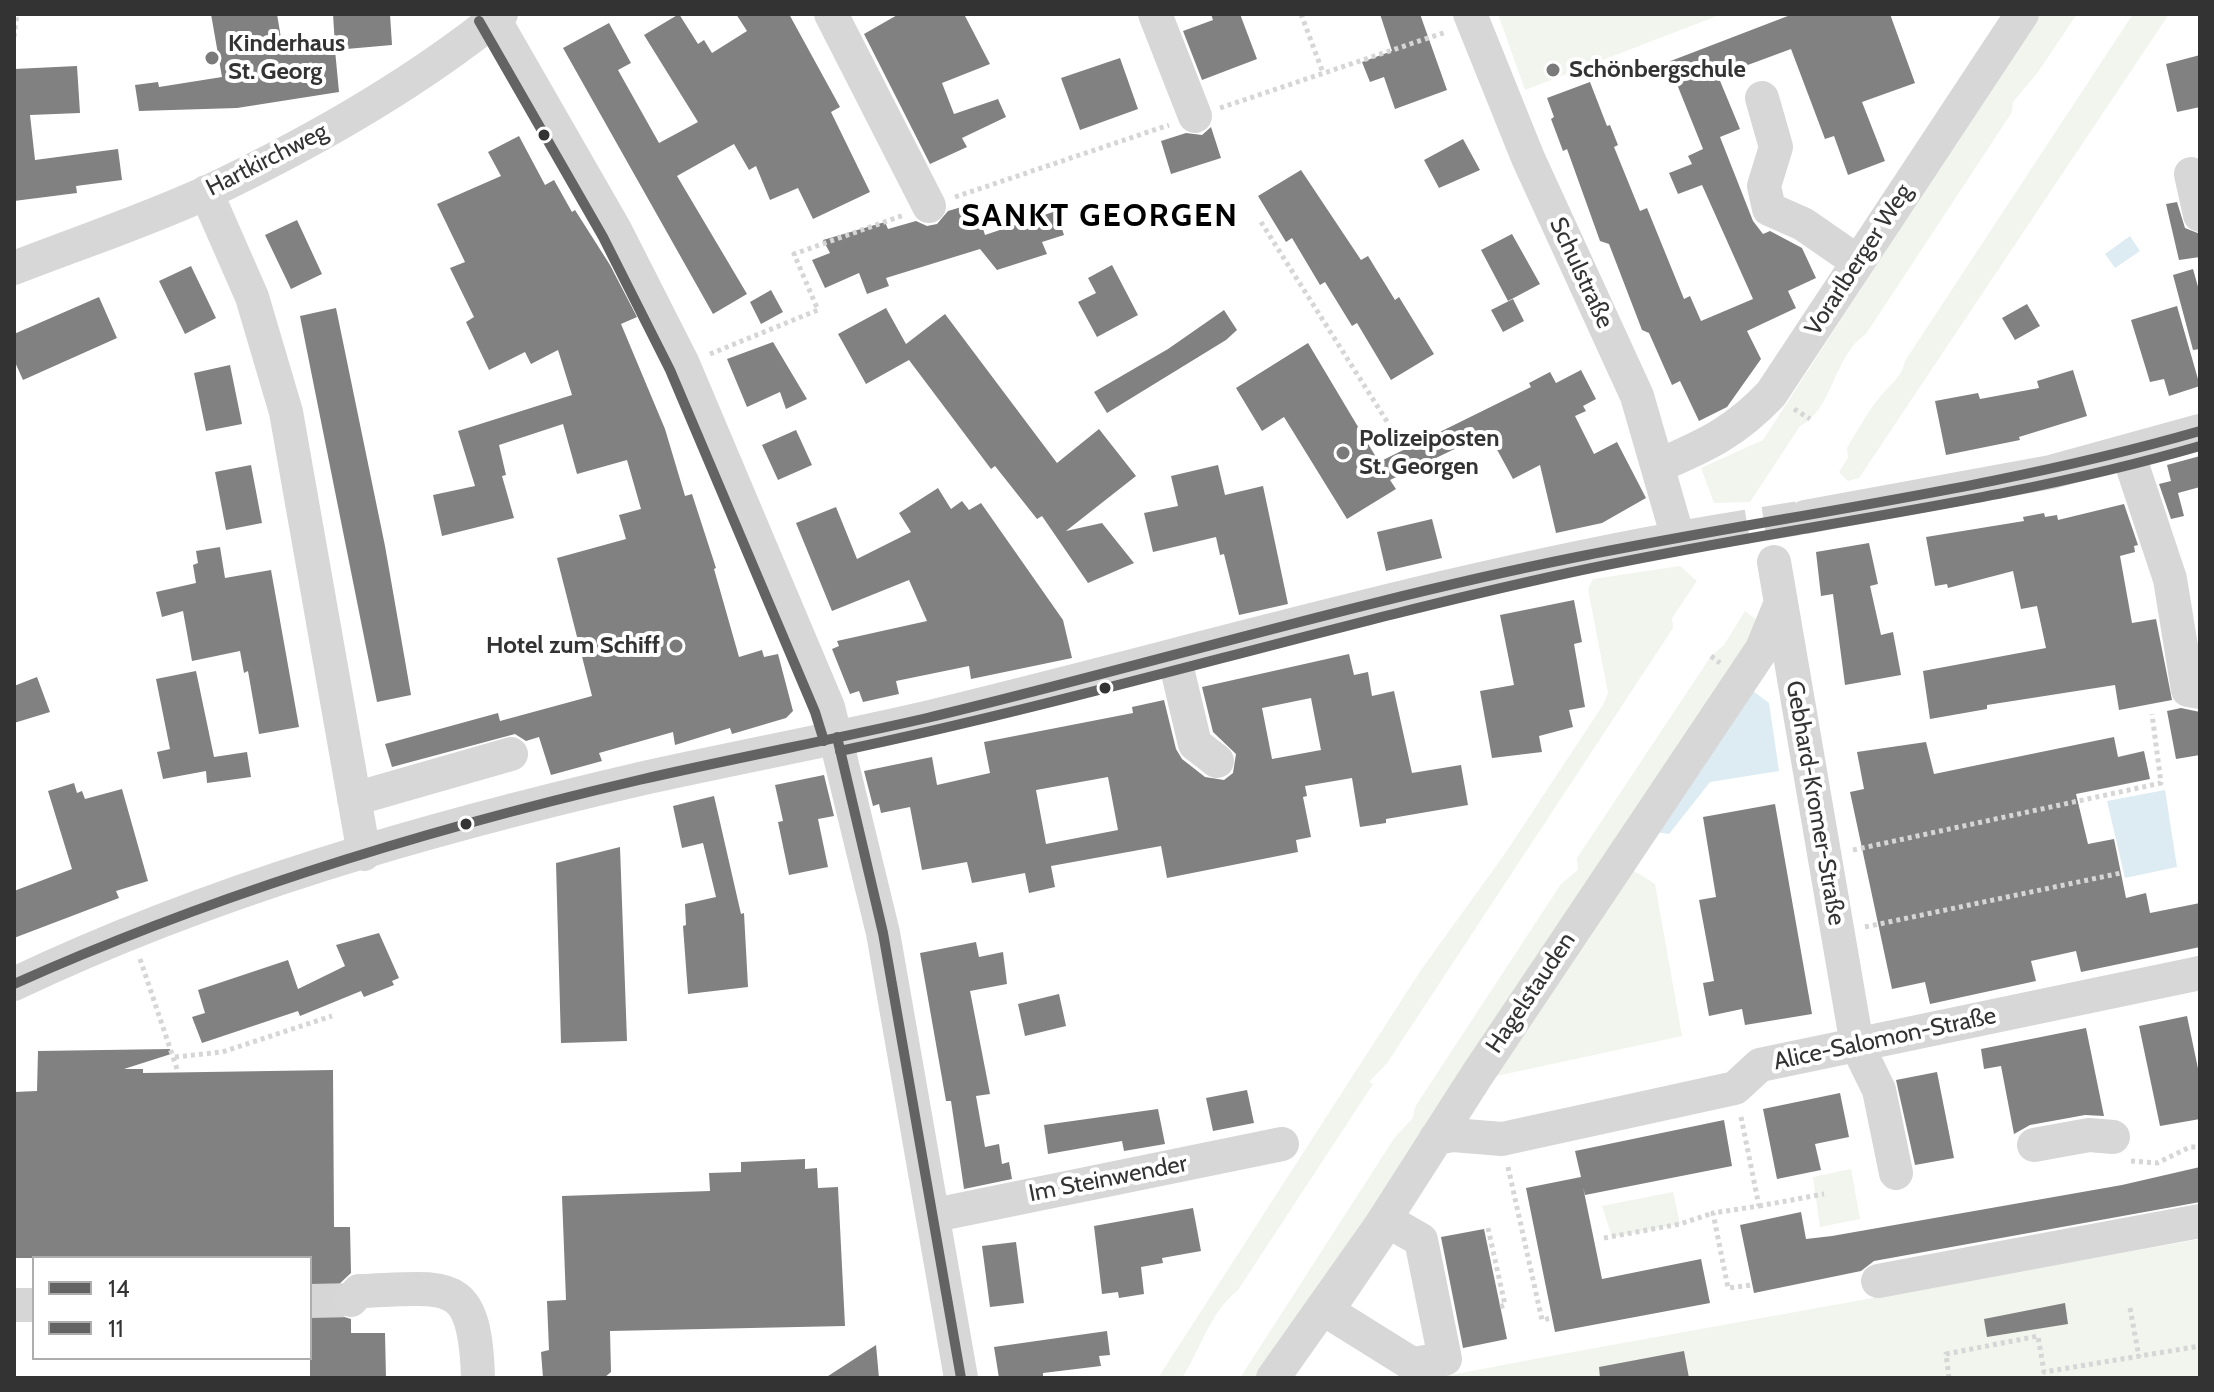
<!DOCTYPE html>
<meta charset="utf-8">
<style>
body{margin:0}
#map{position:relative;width:2214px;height:1392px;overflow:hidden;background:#fff;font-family:Cabin,sans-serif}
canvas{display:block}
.frame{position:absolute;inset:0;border:16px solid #333;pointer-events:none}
.legend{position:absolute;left:32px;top:1256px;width:280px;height:104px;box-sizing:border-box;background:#fff;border:2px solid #adadad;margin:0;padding:10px 14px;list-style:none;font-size:24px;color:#333}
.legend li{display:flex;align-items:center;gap:16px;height:40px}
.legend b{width:40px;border:2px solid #adadad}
</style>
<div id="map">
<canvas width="2214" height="1392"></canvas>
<div class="frame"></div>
<ul class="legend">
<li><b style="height:10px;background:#646363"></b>14</li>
<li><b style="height:10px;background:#646363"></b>11</li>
</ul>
</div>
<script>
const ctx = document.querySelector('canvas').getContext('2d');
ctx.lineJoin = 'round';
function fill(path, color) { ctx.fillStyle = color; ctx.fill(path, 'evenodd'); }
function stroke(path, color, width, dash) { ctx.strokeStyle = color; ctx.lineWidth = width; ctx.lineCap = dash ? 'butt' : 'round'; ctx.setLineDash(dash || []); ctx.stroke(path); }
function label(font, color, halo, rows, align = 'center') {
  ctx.font = font + ' Cabin,sans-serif'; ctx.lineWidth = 8; ctx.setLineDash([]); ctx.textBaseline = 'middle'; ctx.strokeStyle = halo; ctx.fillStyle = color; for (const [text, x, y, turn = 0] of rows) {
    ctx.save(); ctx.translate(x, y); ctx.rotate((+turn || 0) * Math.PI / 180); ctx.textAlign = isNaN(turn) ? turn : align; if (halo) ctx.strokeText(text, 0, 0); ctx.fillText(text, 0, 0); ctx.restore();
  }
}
const green = new Path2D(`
 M1498 14H1722L1525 90Z
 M2039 14H2077L2038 72 2013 102 2012 112 1866 334C1834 355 1832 411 1800 426L1750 502 1714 503 1701 468 1763 440Z
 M2133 14H2169L1859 478 1848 481 1839 472 1848 458 1847 448C1857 431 1867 413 1879 398 1889 385 1901 379 1905 361Z
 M1680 566 1697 581 1672 618 1673 628 1387 1063 1369 1082 1373 1084 1238 1290C1209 1313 1201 1349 1182 1378H1158L1421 970 1504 855 1603 705 1608 693 1588 589 1593 579Z
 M1745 611 1763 625 1265 1378H1240L1395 1137 1413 1118 1415 1107 1561 884 1578 870 1577 858 1711 656 1724 645Z
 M1628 867 1655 884 1682 1036 1487 1078Z
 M1851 1169 1860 1219 1820 1227 1813 1177Z
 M1673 1192 1680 1224 1612 1237 1602 1206Z
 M2200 1239V1378H1435L1540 1358Z`);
const water = new Path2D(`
 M2130 236 2140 251 2115 268 2105 254Z
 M1753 691 1769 703 1779 771 1710 782 1669 834 1649 831Z
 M2165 790 2177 867 2125 878 2107 801Z`);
const building = new Path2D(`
 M211 14H277L283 50 335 46 333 14H390L392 45 335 50 339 92 237 108 139 111 135 85 158 82 159 87 222 77Z
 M679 14 698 44 704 40 712 53 747 31 736 14H789L840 107 831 112 870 192 813 219 798 188 770 200 756 166 749 170 734 144 677 176 747 294 713 314 563 48 609 23 631 63 618 70 659 143 698 122 644 35Z
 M899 14H964L990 64 942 83 954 114 998 99 1006 117 962 138 967 147 930 164 864 34Z
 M1211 14H1240L1257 59 1202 80 1183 31 1213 20Z
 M1380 14H1420L1447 90 1395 109 1384 77 1370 82 1362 62 1392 51Z
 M1793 14H1890L1915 83 1862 102 1885 161 1848 175 1834 136 1825 139 1791 49 1718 76 1740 129 1720 137 1753 221 1763 234 1770 231 1802 248 1816 278 1788 291 1796 308 1747 331 1761 359 1727 407 1699 421 1680 381 1672 385 1649 333 1642 330 1609 244 1600 241 1567 149 1563 151 1551 119 1554 117 1547 98 1590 82 1607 126 1610 125 1618 145 1614 147 1640 211 1647 208 1684 299 1690 296 1701 321 1753 299 1702 185 1678 194 1669 173 1692 164 1688 156 1703 149 1668 62Z
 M2200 55V107L2177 112 2166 64Z
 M1120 58 1138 109 1080 130 1061 78Z
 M77 66 80 113 30 115 35 160 118 149 122 180 76 186 77 193 14 201V69Z
 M1211 127 1221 158 1171 174 1161 141 1186 133 1202 135Z
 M519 136 545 185 554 180 572 212 575 210 610 265 637 317 621 324 665 429 685 496 692 494 716 568 714 569 739 657 762 650 764 657 778 654 793 711 786 718 732 734 730 728 675 745 673 732 599 753 602 761 551 775 539 737 526 741 515 734 392 767 385 744 498 713 500 721 592 696 557 558 626 539 619 515 641 509 627 460 577 474 563 424 499 445 506 475 502 476 514 518 442 536 433 495 475 486 458 431 572 395 558 350 531 364 525 352 489 370 466 322 474 317 450 268 465 262 437 204 501 176 488 152Z
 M1463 139 1480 170 1439 188 1424 160Z
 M1301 170 1361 260 1368 256 1395 300 1399 297 1434 354 1391 380 1357 323 1352 326 1325 282 1320 285 1292 238 1286 242 1258 196Z
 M2177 202 2185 228 2200 234V257L2179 260 2166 204Z
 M975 203 985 235 1056 211 1064 235 1042 242 1047 254 997 270 980 249 886 278 889 286 867 294 859 273 825 288 812 260 830 253 823 240 885 222 888 229 916 221 927 226 937 224 948 211Z
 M297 220 322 274 291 289 265 235Z
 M1512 234 1540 284 1508 301 1481 250Z
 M1112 265 1138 315 1097 337 1078 302 1096 293 1088 278Z
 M191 266 216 318 185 334 159 281Z
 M2193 269 2200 294V349L2193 350 2173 275Z
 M771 290 783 312 761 324 750 302Z
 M99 297 117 338 23 380 14 360V334Z
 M1513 299 1524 321 1503 332 1491 310Z
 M2027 304 2040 326 2015 340 2002 318Z
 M2177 306 2200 386 2169 396 2164 379 2150 382 2131 320Z
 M336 308 385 546 411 695 377 702 300 316Z
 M886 308 906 344 945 314 1057 463 1099 429 1136 476 1066 531 1102 523 1134 563 1088 583 1042 516 1037 519 995 466 991 469 909 360 866 384 838 334Z
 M1224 310 1237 330 1226 340 1107 413 1094 392 1168 349Z
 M773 342 807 399 786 409 780 392 747 407 727 359Z
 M1308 343 1379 462 1531 387 1529 383 1550 372 1556 383 1581 370 1596 399 1583 406 1586 411 1575 416 1594 454 1617 442 1646 498 1602 523 1556 533 1540 465 1513 479 1488 433 1390 480 1396 489 1347 519 1284 417 1262 431 1236 388Z
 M230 365 242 424 206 431 194 373Z
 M2073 370 2087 416 2019 437 2020 440 1946 455 1935 401 1978 393 1980 399 2039 388 2037 381Z
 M796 430 812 465 778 480 762 445Z
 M2200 456V487L2178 493 2184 516 2171 519 2159 484 2171 481 2167 465Z
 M251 465 262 523 226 530 215 472Z
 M1218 465 1225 495 1263 486 1288 604 1239 615 1224 554 1220 555 1216 537 1153 552 1144 513 1178 506 1171 476Z
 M938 488 951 509 962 501 969 510 981 503 1063 620 1072 658 971 679 969 666 896 681 899 694 863 702 859 691 850 694 832 649 839 646 837 641 927 621 909 580 832 611 796 523 836 507 857 559 911 532 899 513Z
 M2124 504 2138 545 2134 546 2135 552 2120 556 2132 623 2156 619 2172 700 2119 710 2115 685 1987 705V709L1930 719 1923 671 2046 648 2037 606 2021 609 2013 571 1948 588 1947 584 1935 586 1926 537 2024 521 2023 517 2044 513 2045 517 2057 515 2058 520Z
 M1432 519 1442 558 1386 571 1377 532Z
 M1869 543 1878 584 1870 586 1881 635 1893 632 1901 675 1845 685 1833 594 1821 596 1816 552Z
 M220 547 225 578 271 570 299 727 259 734 248 671 244 673 240 651 192 661 183 611 162 617 156 592 196 583 193 565 198 563 196 551Z
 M1574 600 1582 642 1574 644 1585 707 1569 710 1573 727 1539 736 1542 752 1492 758 1480 691 1514 685 1500 615Z
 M1349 654 1354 675 1368 672 1372 696 1394 691 1412 773 1461 765 1468 805 1386 819V823L1360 827 1352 778 1305 786 1307 796 1303 797 1311 837 1296 840 1298 852 1167 878 1161 846 1051 866 1055 887 1029 893 1025 873 972 883 967 862 922 870 910 807 881 813 879 804 873 806 864 771 932 757 937 785 990 773 984 742 1133 713 1132 707 1164 700 1176 749 1182 759 1205 777 1224 780 1233 773 1236 754 1213 732 1202 687ZM1311 698 1321 750 1272 759 1262 708ZM1108 777 1118 830 1046 844 1036 790Z
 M196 671 214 757 247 752 251 777 207 783 206 771 163 779 157 752 170 749 156 679Z
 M37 677 50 712 14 723V686Z
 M2181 708 2200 712V755L2176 759 2167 711Z
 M2114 737 2118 757 2144 751 2150 779 2076 794 2088 844 2114 839 2126 898 2146 893 2150 913 2200 903V947L2081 972 2076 951 2031 961 2036 981 1930 1004 1925 982 1892 989 1850 792 1864 789 1857 752 1926 742 1934 774Z
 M824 775 834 816 818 819 828 867 789 875 778 822 783 821 775 785Z
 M74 783 77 793 82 791 85 799 122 789 148 881 116 891 119 898 14 938V891L72 869 48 791Z
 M714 796 741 914 744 913 748 987 688 994 683 926 686 925 685 904 716 897 703 843 682 848 673 806Z
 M1775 804 1812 1014 1745 1025 1742 1009 1709 1016 1703 983 1714 981 1699 900 1716 897 1703 817Z
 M620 847 627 1041 561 1043 556 863Z
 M379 933 399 978 392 981 394 985 364 997 361 991 300 1016 298 1011 202 1043 192 1017 205 1013 198 990 288 960 298 989 345 966 336 945Z
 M976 942 979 957 1003 952 1007 984 970 991 990 1094 976 1096 985 1147 999 1144 1002 1164 1009 1162 1012 1179 964 1189 951 1101H946L920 953Z
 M1059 994 1066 1026 1025 1036 1018 1004Z
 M2187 1016 2200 1078V1119L2160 1126 2139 1026Z
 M2086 1028 2104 1116 2085 1115 2030 1125 2014 1134 2001 1066 1984 1069 1981 1049Z
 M170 1049 171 1054 124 1069H143V1073L333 1070 334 1227H350L351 1273 336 1287 332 1306 338 1315 351 1319V1333H385L386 1378H310V1258H14V1092L37 1091 38 1051Z
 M1937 1072 1954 1158 1915 1165 1896 1080Z
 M1247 1090 1254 1123 1213 1131 1206 1098Z
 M1840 1093 1849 1137 1815 1144 1821 1170 1777 1179 1763 1109Z
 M1158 1109 1165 1144 1124 1151 1122 1141 1048 1154 1044 1125Z
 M1724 1120 1732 1166 1585 1195 1583 1187 1602 1279 1701 1259 1710 1303 1555 1332 1526 1188 1581 1177 1575 1151Z
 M805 1159V1169L817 1168 818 1188 838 1187 845 1326 610 1331 611 1372 604 1378H543L541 1352 549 1350 547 1301 566 1300 562 1196 710 1191 709 1173 741 1172V1162Z
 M2200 1167V1202L1874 1261 1861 1271 1754 1293 1740 1225 1801 1212 1806 1239 1832 1236 2122 1185Z
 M1193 1208 1201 1251 1162 1258 1163 1263 1141 1267 1144 1294 1119 1298 1118 1292 1102 1294 1094 1226Z
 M1484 1229 1507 1339 1463 1348 1441 1237Z
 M1016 1242 1024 1303 990 1307 982 1246Z
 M2065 1303 2068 1324 1987 1337 1984 1319Z
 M1107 1331 1110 1355 1099 1356 1101 1366 1043 1373V1378H999L994 1347Z
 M876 1345 879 1378H825Z
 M1684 1351 1689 1378H1600L1599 1367Z`);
const minorTunnel = new Path2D(`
 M1714 532 1805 517
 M310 1301 351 1300
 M14 1305H34`);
const path = new Path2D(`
 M1301 14 1323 73
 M14 37 17 14
 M1220 108 1446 32
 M955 197 1169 125
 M1261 222 1393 431
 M710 354 818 310 794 254 904 215
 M1794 409 1810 419
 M1711 656 1720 663
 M1853 850 2161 783 2152 714
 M1865 927 2121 873
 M140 959 178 1072
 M175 1057 222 1052 332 1016
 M1741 1117 1759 1206 1713 1213 1728 1288 1752 1285
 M2131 1161 2157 1163 2190 1147H2200
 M1508 1167 1542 1320 1552 1318
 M1759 1206 1824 1194
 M1488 1228 1505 1305 1500 1307
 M1604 1238 1680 1224 1713 1213
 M2130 1308 2139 1357
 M1949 1378 1946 1354 2038 1336 2044 1372 2200 1346`);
const minor = new Path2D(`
 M491 14 615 230 683 364 828 707 883 933 961 1378
 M831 14 929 206
 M1155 14 1195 116
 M1470 14 1528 158 1637 396 1678 538
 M1762 98 1776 147 1764 186 1769 209 1803 224 1858 262
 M2191 174 2200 215
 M206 192 252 297 286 412 364 854
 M14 268C78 243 145 221 208 192 311 143 412 86 501 14
 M2128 453 2170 579 2188 690 2200 692
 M1660 465C1707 445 1736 431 1771 394L2022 14
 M1805 517 2051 472 2200 431
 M1774 562 1857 1045 1879 1090 1896 1173
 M1174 656 1195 744 1217 761
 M354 799 511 754
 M14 984C214 889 429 828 644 778 739 757 835 739 930 717 1191 654 1449 577 1714 532
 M1436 1138 1453 1135 1502 1139 1735 1088 1760 1065 2200 973
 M2034 1145 2089 1135 2113 1137
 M935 1215 1282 1144
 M1388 1221 1421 1240 1445 1359 1412 1364 1327 1311Z
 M1878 1281 2200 1221
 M351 1300 359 1291C449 1288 475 1275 478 1378
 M1273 1378 1381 1225 1477 1075 1762 649 1780 605`);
const bus1 = new Path2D(`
 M837 737 883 933 961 1378
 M14 984C215 894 424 830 639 780 735 758 831 740 927 718 1144 666 1358 601 1577 557 1786 515 1995 490 2200 431`);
const bus2 = new Path2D(`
 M479 21 603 237 670 370 815 712 824 741
 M840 751C1085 700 1324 626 1568 573 1779 527 1993 506 2200 446`);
const markers = [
 [212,58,8,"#7a7a7a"],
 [1553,70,8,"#7a7a7a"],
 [544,135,7,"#333"],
 [1343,453,8,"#7a7a7a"],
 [676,646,8,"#7a7a7a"],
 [1105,688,7,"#333"],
 [466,824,7,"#333"]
];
const poiNames = [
 ["Kinderhaus",228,44],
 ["St. Georg",228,72],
 ["Schönbergschule",1569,70],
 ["Polizeiposten",1359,439],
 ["St. Georgen",1359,467],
 ["Hotel zum Schiff",660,646,"right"]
];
const streetNames = [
 ["Hartkirchweg",267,160,-27],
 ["Vorarlberger Weg",1859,260,-57],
 ["Schulstraße",1581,273,65],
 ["Gebhard-Kromer-Straße",1815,803,80],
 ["Hagelstauden",1531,993,-56],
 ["Alice-Salomon-Straße",1885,1039,-12],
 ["Im Steinwender",1108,1179,-11]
];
const districtNames = [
 ["SANKT GEORGEN",1100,217]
];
fill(green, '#f1f5ed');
fill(water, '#ddebf3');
fill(building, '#818181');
stroke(minorTunnel, '#d6d6d6', 34, [34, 17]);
stroke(path, '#d6d6d6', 5, [4, 4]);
stroke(minor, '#d7d7d7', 34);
stroke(bus1, '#646363', 10);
stroke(bus2, '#646363', 10);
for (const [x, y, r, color] of markers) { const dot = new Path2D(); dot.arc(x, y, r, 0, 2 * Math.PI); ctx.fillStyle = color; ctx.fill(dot); stroke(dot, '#fff', 3); }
label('bold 24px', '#333', '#fff', poiNames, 'left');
label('24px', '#333', '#fff', streetNames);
ctx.letterSpacing = '2px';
label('bold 32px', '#000', '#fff', districtNames);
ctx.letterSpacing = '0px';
</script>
